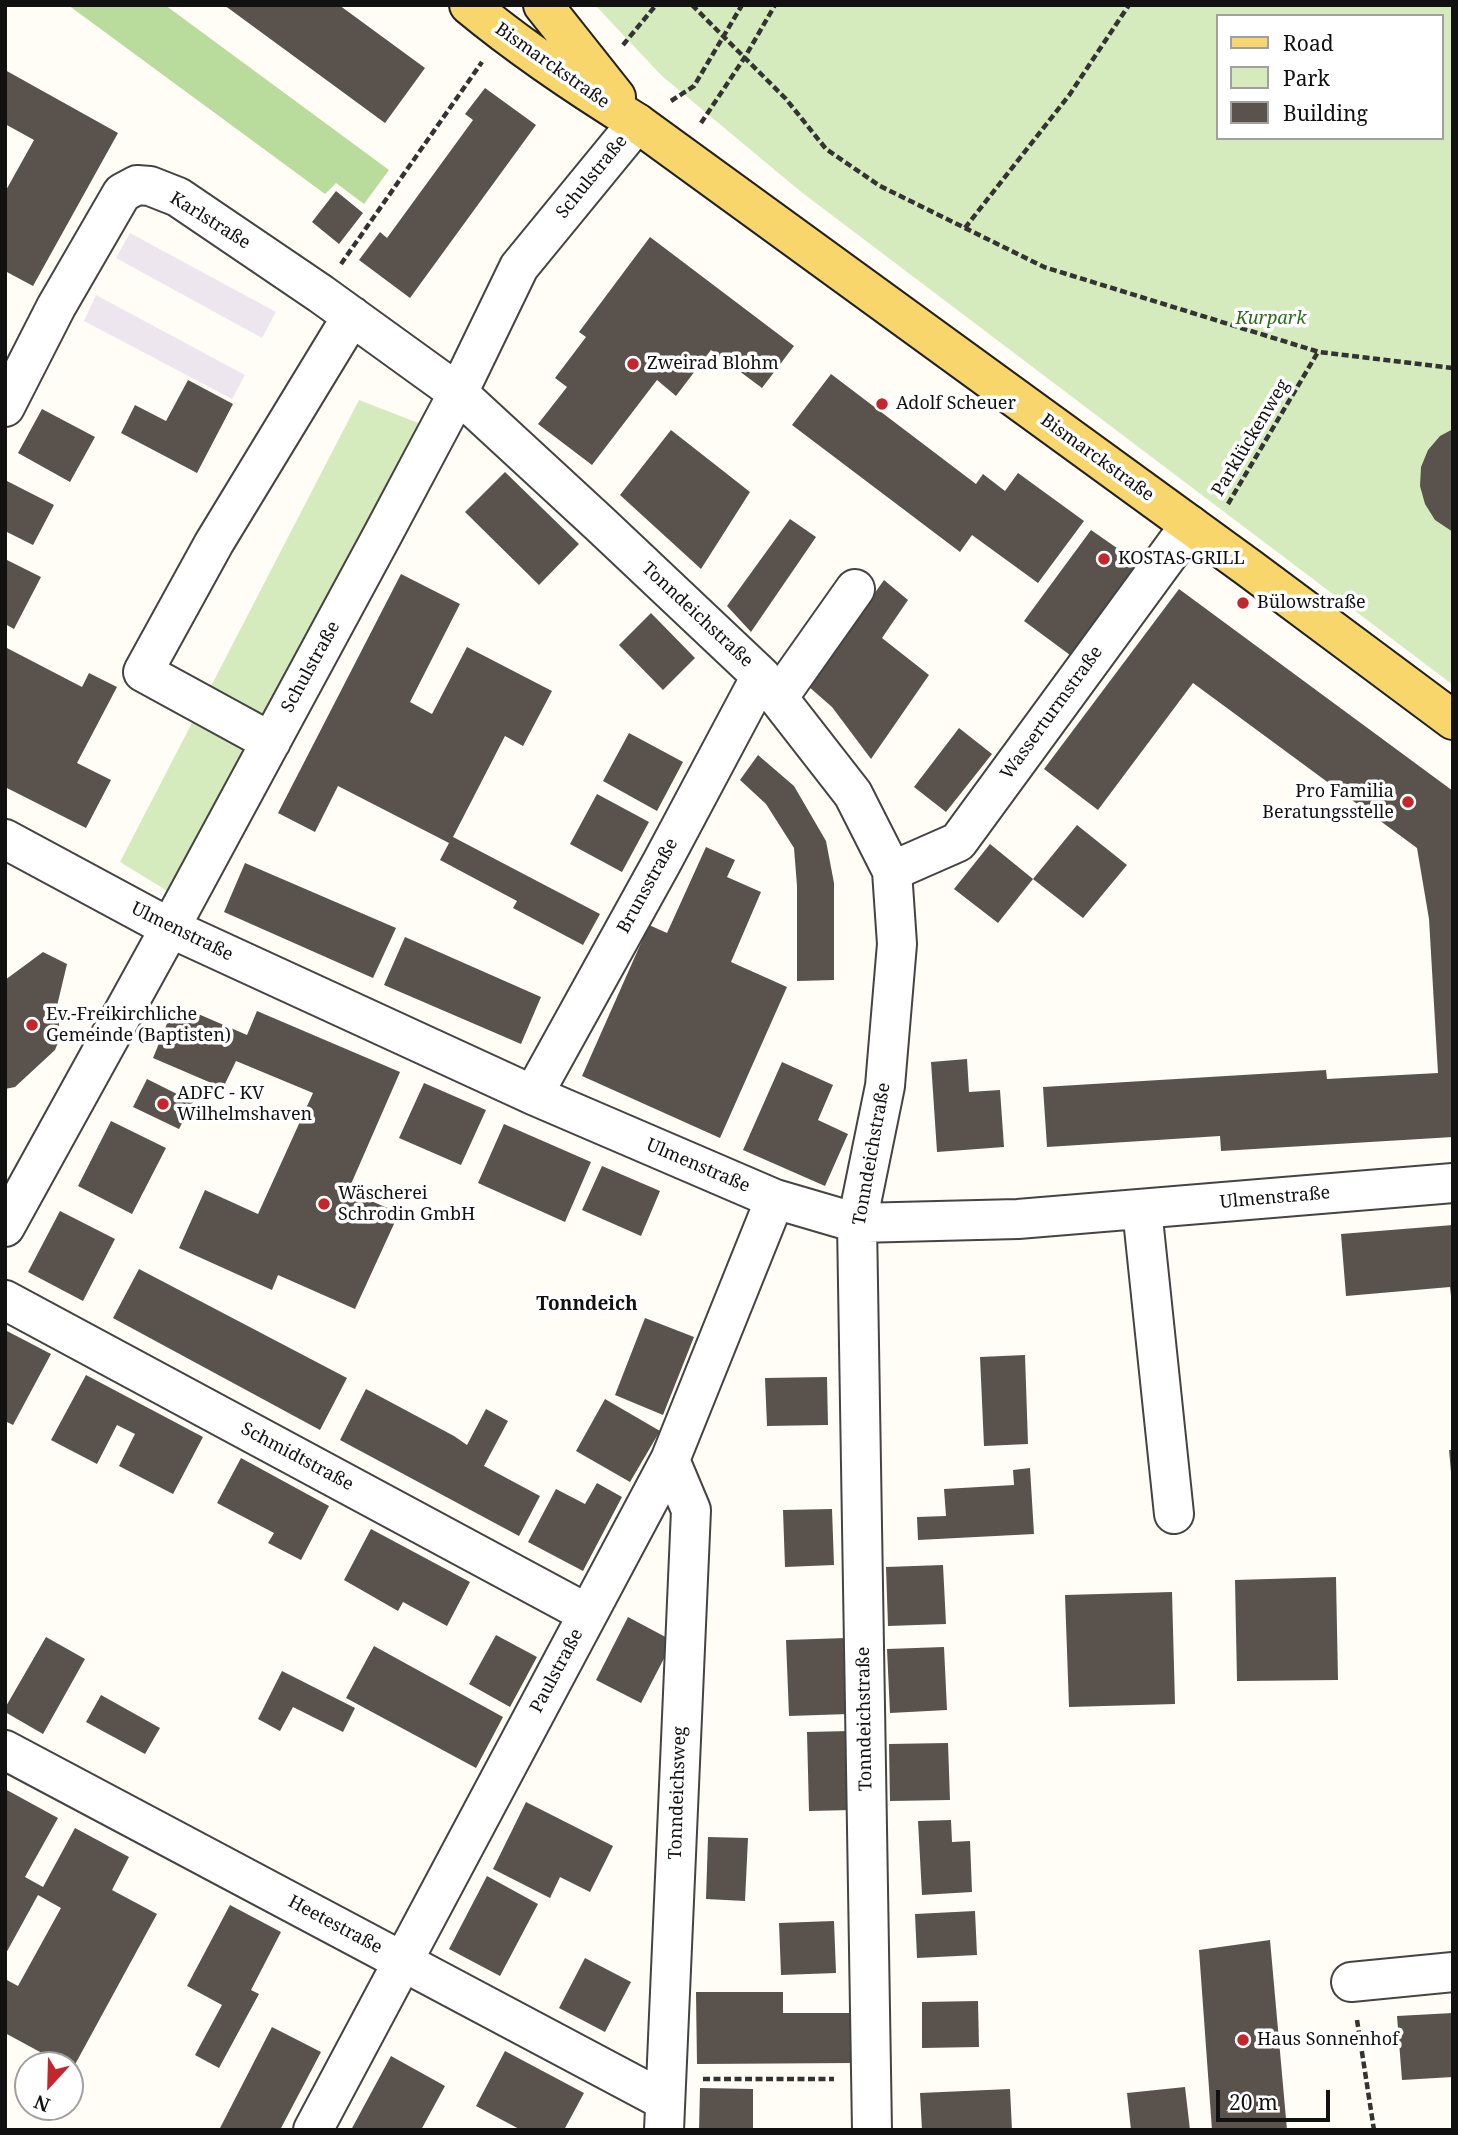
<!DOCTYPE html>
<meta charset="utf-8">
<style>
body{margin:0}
#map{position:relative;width:1458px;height:2135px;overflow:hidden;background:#fffdf5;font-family:"Noto Serif",serif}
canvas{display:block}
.frame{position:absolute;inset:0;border:7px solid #111;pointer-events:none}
.legend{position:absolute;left:1216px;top:14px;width:228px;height:126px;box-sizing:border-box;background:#fff;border:2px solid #a0a0a0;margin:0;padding:9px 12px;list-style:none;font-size:21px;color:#111}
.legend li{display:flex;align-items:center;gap:14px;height:35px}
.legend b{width:35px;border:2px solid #a0a0a0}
.north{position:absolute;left:14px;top:2051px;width:70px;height:70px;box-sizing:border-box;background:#fff;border:2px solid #a0a0a0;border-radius:50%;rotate:202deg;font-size:19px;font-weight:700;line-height:28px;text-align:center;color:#111}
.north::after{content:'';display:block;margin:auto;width:24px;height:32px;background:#c4262e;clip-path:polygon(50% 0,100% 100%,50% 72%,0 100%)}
.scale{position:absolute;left:1216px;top:2090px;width:114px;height:32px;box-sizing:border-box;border:4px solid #111;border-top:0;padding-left:9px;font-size:21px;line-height:24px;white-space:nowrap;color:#111;-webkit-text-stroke:5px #fff;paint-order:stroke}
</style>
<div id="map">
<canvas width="1458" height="2135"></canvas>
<div class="frame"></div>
<ul class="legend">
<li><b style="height:9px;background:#f9d66b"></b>Road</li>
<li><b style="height:19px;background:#d5ebbd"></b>Park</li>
<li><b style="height:19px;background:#5a524d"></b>Building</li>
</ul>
<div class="north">N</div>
<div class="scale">20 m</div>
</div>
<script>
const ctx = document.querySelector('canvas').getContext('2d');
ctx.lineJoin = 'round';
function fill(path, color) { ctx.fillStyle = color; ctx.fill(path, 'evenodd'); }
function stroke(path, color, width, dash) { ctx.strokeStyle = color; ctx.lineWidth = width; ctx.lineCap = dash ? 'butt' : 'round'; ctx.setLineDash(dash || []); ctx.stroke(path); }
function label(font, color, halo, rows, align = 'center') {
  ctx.font = font + ' "Noto Serif",serif'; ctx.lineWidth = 7; ctx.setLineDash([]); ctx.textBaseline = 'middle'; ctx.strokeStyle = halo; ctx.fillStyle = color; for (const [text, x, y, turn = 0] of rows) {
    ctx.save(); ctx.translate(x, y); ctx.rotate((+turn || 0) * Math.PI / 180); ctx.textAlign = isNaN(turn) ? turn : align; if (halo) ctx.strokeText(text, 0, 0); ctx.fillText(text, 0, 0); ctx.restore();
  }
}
const industrial = new Path2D(`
 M130 233 276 312 262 338 116 258Z
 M96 295 245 375 232 399 84 321Z`);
const green = new Path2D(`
 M595 5H1453V685L800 191 662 76ZM1218 16H1442V138H1218Z
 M359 400 421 424 174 895 120 862Z`);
const forest = new Path2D(`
 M68 5H165L389 170 364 204 336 183 325 194Z`);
const building = new Path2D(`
 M224 5H339L425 68 385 123Z
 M5 70 118 133 33 286 5 271V192L34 140 5 124Z
 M485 88 536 125 410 298 359 260 380 232 387 238 473 120 465 114Z
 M336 191 363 213 339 244 312 222Z
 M650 237 794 346 762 388 711 350 676 396 657 380 592 465 538 424 567 387 555 378 586 337 579 332Z
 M831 374 976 484 983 474 1005 491 1018 473 1084 521 1038 583 972 535 960 552 792 425Z
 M188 380 233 404 197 473 121 433 135 405 166 421Z
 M42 409 95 437 70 482 18 453Z
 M1453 429V532L1435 520 1425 504 1420 486 1421 467 1428 450 1440 436Z
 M671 430 750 492 701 569 620 495Z
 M505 472 579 544 539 585 465 512Z
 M5 480 54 505 33 545 5 531Z
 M790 519 816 537 751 632 727 606Z
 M1091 530 1140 564 1070 655 1024 621Z
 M5 559 41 577 14 629 5 624Z
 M401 574 460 604 410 702 432 714 467 647 552 691 523 746 505 736 453 837 600 914 583 945 513 908 517 901 440 860 449 843 338 786 315 832 278 813Z
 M884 580 908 600 882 638 929 675 871 759 832 707 808 686Z
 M1179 589 1453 791V1137L1221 1151 1220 1136 1047 1147 1043 1087 1326 1070 1327 1079 1438 1073 1429 919 1417 848 1193 683 1098 810 1044 769Z
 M651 613 695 658 663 690 619 645Z
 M5 647 82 687 89 673 117 687 77 763 111 780 86 828 5 787Z
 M959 728 992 754 946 812 914 787Z
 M629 733 683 762 657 811 603 781Z
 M758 755 794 786 826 841 834 883V980L797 981V886L794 848 766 804 740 780Z
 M597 794 649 822 622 872 570 844Z
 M1077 825 1127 865 1083 918 1033 879Z
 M990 844 1033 879 998 923 954 889Z
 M706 847 735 860 727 877 761 892 731 962 787 987 720 1138 582 1076 649 925 667 933Z
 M245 863 396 928 373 978 224 912Z
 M405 937 541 997 521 1044 384 985Z
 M43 952 67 964 57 1006 59 1011V1040L55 1050 15 1087 5 1089V980Z
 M175 1004 247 1035 257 1011 400 1072 348 1191 399 1213 355 1309 278 1275 272 1290 179 1248 205 1190 258 1214 313 1093 236 1061 223 1088 153 1058Z
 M967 1059 969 1092 1000 1090 1004 1147 937 1152 931 1062Z
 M782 1062 833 1085 818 1120 848 1134 825 1186 743 1150Z
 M147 1079 193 1102 179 1129 133 1107Z
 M424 1083 486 1110 461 1165 399 1138Z
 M111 1121 166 1148 132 1214 78 1186Z
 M504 1124 591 1162 565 1222 478 1183Z
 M602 1166 660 1191 641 1236 582 1210Z
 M60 1211 115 1239 83 1301 28 1272Z
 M1453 1225V1296H1451L1450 1287 1346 1296 1341 1234Z
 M139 1269 347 1378 320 1430 113 1318Z
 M645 1318 694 1337 663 1415 615 1395Z
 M5 1330 51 1354 13 1425 5 1421Z
 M1025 1355 1028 1444 984 1446 980 1357Z
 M86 1375 203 1437 173 1494 119 1466 135 1434 117 1425 97 1464 51 1440Z
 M827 1377 828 1425 767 1426 765 1378Z
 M366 1389 454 1436 467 1445 486 1409 508 1421 484 1466 540 1496 519 1536 340 1440Z
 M605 1399 660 1431 630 1482 576 1451Z
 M1449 1450H1453V1472H1451Z
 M241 1458 329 1506 301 1560 268 1543 274 1533 217 1503Z
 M1030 1468 1034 1534 918 1540 917 1517 946 1516 944 1489 1014 1485 1013 1470Z
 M597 1483 622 1497 583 1571 528 1542 556 1489 585 1504Z
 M832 1509 834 1565 785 1567 783 1510Z
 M371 1529 470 1582 447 1626 403 1602 398 1611 344 1580Z
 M943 1565 946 1624 888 1626 886 1567Z
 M1336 1577 1338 1680 1237 1681 1235 1580Z
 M1172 1592 1175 1704 1069 1707 1065 1595Z
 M628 1617 673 1641 641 1703 596 1680Z
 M496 1635 537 1657 510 1707 469 1684Z
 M46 1637 85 1659 43 1734 5 1712V1708Z
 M846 1638 849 1714 789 1716 786 1640Z
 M374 1646 503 1717 476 1768 346 1698Z
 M944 1647 947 1710 890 1713 887 1649Z
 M282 1671 355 1708 343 1732 293 1707 280 1731 258 1719Z
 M101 1695 160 1728 145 1754 86 1722Z
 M850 1731 852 1810 809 1811 807 1732Z
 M948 1743 950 1800 890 1801 889 1744Z
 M5 1789 58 1818 25 1877 43 1887 75 1828 129 1857 112 1890 157 1914 72 2070 70 2065H64L5 2033V1979L18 1986 61 1908 38 1895 5 1955Z
 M526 1802 613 1846 590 1892 560 1877 550 1898 493 1869Z
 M951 1820 952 1842 970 1841 972 1892 922 1895 918 1821Z
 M708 1837 748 1838 745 1901 706 1899Z
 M487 1876 538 1904 500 1976 449 1949Z
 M230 1905 281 1932 251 1990 259 1994 219 2068 195 2055 222 2005 187 1986Z
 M975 1911 977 1955 917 1958 915 1914Z
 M834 1921 836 1973 781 1975 779 1923Z
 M1270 1940 1287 2130H1212L1199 1950Z
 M585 1958 631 1982 605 2032 559 2008Z
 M696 1992H783V2013H853L854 2063 697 2064Z
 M978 2001 979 2047 922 2048V2002Z
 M1453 2013V2077L1402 2080 1397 2016Z
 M272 2027 321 2052 280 2130H219Z
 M505 2051 584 2093 564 2130H521L476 2106Z
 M391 2056 445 2086 421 2130H351Z
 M1185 2087 1190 2130H1131L1127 2093Z
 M700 2088 753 2089V2130H699Z
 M1010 2089 1012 2130H922L920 2093Z`);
const path = new Path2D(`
 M692 5 786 99 826 149 880 186 1044 267 1319 352 1453 368
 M623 45 656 5
 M671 101 694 86 742 5
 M701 123 745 57 775 5
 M965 228 1070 94 1129 5
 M341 264 482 62
 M1228 504 1318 352
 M1357 2020 1374 2130
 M703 2079H834`);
const minor = new Path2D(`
 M5 407 56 307 122 193 137 185 150 186 178 197 321 294 458 393 600 524 761 676 853 794 892 871 897 944 885 1086 857 1223 872 2130
 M778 698 855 589
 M271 742 143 672 214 543 352 316
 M5 839 170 928 533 1095 775 1199 857 1223 1018 1219 1453 1183
 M892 871 958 842 1190 525
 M533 1095 662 862 761 676
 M1142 1209 1174 1514
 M5 1227 170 928 383 534 458 393 519 267 637 123
 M5 1300 588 1614
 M5 1750 665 2101
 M1351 1982 1453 1972
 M313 2130 670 1460 775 1199
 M664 2130 691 1510 670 1460`);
const major = new Path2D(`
 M469 5C522 49 579 87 637 123L1249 568 1453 720
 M543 5 616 97`);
const markers = [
 [633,364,7,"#c4262e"],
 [882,404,7,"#c4262e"],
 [1104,559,7,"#c4262e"],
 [1243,603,7,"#c4262e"],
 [1408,802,7,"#c4262e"],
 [32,1025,7,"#c4262e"],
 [163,1104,7,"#c4262e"],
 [324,1204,7,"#c4262e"],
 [1243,2040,7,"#c4262e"]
];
const streetNames = [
 ["Bismarckstraße",552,66,35],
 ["Schulstraße",592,177,-51],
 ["Karlstraße",210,221,32],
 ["Parklückenweg",1251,438,-59],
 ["Bismarckstraße",1097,458,36],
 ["Tonndeichstraße",697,615,43],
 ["Schulstraße",311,667,-61],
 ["Wasserturmstraße",1052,713,-54],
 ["Brunsstraße",648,886,-61],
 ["Ulmenstraße",182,932,26],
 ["Tonndeichstraße",872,1154,-80],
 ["Ulmenstraße",698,1166,23],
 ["Ulmenstraße",1275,1198,-5],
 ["Schmidtstraße",297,1457,28],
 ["Paulstraße",557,1671,-62],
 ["Tonndeichstraße",865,1719,-91],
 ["Tonndeichsweg",678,1793,-88],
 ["Heetestraße",335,1925,28]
];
const parkNames = [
 ["Kurpark",1271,319]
];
const poiNames = [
 ["Zweirad Blohm",647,364],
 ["Adolf Scheuer",896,404],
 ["KOSTAS-GRILL",1118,559],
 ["Bülowstraße",1257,603],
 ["Pro Familia",1394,792,"right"],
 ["Beratungsstelle",1394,813,"right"],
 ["Ev.-Freikirchliche",46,1015],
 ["Gemeinde (Baptisten)",46,1036],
 ["ADFC - KV",177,1094],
 ["Wilhelmshaven",177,1115],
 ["Wäscherei",338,1194],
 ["Schrodin GmbH",338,1215],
 ["Haus Sonnenhof",1257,2040]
];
const neighbourhoodNames = [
 ["Tonndeich",587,1305]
];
fill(industrial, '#eee6ef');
fill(green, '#d5ebbd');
fill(forest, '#b9dc9c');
fill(building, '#5a524d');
stroke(minor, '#444', 42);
stroke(major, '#222', 42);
stroke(path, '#333', 4.5, [7, 3.5]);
stroke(minor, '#fff', 38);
stroke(major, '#f9d66b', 38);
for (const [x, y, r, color] of markers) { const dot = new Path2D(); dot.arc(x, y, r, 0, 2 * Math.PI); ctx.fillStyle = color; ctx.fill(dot); stroke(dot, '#fff', 2.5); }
label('18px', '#111', '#fff', streetNames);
label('italic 18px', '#2f6b1f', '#fff', parkNames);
label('18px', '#111', '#fff', poiNames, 'left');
label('bold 19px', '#111', '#fff', neighbourhoodNames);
</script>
